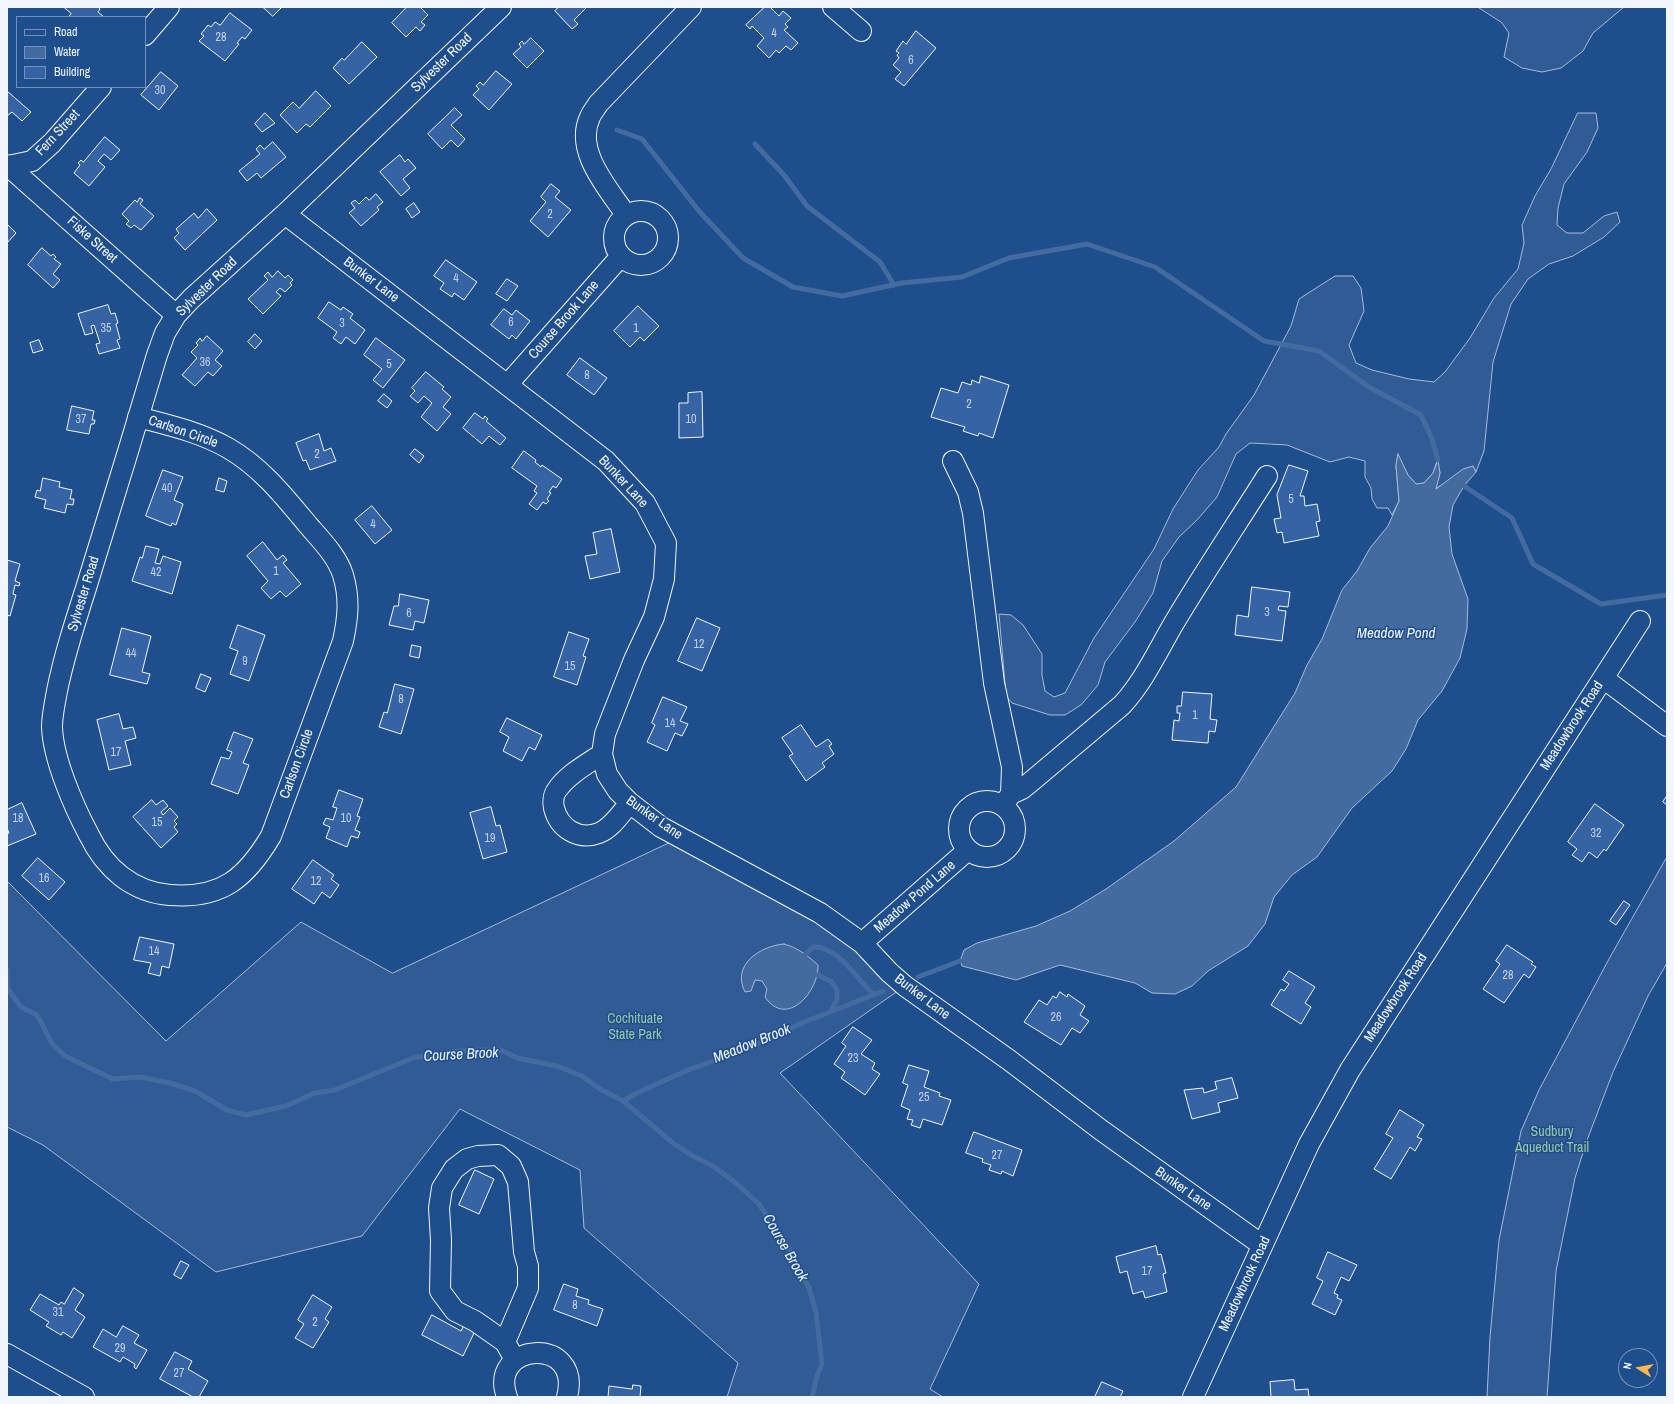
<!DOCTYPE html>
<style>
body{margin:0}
#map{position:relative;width:1674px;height:1404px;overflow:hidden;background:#1f4e8c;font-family:"Archivo Narrow",sans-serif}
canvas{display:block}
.frame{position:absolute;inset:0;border:8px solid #f2f6ff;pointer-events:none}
.legend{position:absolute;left:16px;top:16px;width:130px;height:72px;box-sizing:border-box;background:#1f4e8c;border:1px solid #7391ba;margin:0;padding:5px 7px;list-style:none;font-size:12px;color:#f2f6ff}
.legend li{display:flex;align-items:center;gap:8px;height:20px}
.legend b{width:20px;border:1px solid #7391ba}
.north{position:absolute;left:1618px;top:1348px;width:40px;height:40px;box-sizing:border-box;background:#1f4e8c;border:1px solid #7391ba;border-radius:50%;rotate:281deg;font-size:11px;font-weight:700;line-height:16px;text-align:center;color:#f2f6ff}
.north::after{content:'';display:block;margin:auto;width:14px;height:18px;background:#ffb74d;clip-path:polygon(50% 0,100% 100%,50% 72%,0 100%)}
</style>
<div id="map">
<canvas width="1674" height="1404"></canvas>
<div class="frame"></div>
<ul class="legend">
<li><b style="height:5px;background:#1f4e8c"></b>Road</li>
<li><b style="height:11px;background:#446ba0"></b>Water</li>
<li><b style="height:11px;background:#3563a3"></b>Building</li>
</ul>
<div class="north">N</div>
</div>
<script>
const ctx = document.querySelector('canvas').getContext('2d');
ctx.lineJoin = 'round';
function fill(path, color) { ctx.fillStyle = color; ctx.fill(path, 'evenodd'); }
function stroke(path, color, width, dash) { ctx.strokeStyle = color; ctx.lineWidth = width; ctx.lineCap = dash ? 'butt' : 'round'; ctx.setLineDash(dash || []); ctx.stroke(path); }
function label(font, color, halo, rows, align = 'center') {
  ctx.font = font + ' "Archivo Narrow",sans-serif'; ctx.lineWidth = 3; ctx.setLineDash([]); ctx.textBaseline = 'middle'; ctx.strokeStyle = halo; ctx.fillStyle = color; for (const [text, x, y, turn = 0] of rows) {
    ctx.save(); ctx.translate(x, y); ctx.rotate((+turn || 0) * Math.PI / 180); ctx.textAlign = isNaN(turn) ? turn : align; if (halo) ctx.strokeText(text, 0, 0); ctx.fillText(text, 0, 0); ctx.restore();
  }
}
const built = new Path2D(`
 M1478 7H1624L1593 33 1583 51 1561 68 1542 72 1522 68 1504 57 1509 33 1502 23Z
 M1578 113H1596L1598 128 1587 152 1564 184 1558 208 1557 225 1567 233H1583L1604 216 1617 212 1620 222 1604 237 1573 256 1549 264 1528 279 1511 304 1493 362 1484 451 1476 472 1473 466 1435 489 1440 473 1437 461 1433 473 1424 483 1416 484 1408 475 1398 455 1396 466 1399 501 1392 515 1388 508H1377L1372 499 1371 488 1365 477V461L1349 457 1330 462 1287 445 1250 443 1236 454 1217 497 1197 520 1179 537 1162 561 1153 593 1135 622 1105 662 1098 685 1081 705 1065 715H1050L1012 703 1006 696 999 614 1011 615 1023 625 1042 654V675L1045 691 1054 697 1065 693 1094 638 1154 549 1173 509 1198 470 1219 447 1226 434 1254 395 1291 326 1299 299 1335 276H1353L1361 288 1364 311 1349 345 1356 363 1372 370 1409 379 1434 382 1445 372 1470 338 1494 298 1518 269 1524 243 1522 225 1535 196 1551 169Z
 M680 838 820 913 905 986 780 1073 979 1284 930 1389 943 1397H727L738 1363 584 1228 580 1170 460 1109 362 1236 216 1272 43 1145 7 1127V881L166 1041 301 922 392 973Z
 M1667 857V963L1648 996 1613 1072 1586 1143 1575 1178 1556 1271 1547 1397H1487L1490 1337 1499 1240 1521 1131 1539 1090 1609 959Z`);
const water = new Path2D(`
 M1398 454 1408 475 1416 484 1424 483 1433 473 1438 460 1440 473 1436 489 1463 469 1473 466 1476 472 1464 486 1453 505 1449 527 1452 554 1468 599 1467 629 1460 658 1442 691 1418 720 1406 749 1392 771 1352 808 1317 857 1292 875 1274 897 1265 924 1248 946 1208 971 1192 986 1175 994 1152 993 1135 983 1060 965 1016 980 962 966 960 961 964 950 977 943 1036 926 1070 911 1106 889 1174 841 1236 787 1295 693 1307 665 1322 639 1342 590 1357 571 1370 548 1388 526 1399 501 1396 466Z
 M784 944C798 948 807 955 818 965 819 991 787 1029 765 997L767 989 762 981 755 980 751 991 745 992C731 965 760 946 784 944Z`);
const stream = new Path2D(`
 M617 130 642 139 699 211 743 258 793 287 842 296 902 283 962 277 1009 258 1087 244 1155 267 1264 341 1319 351 1369 387 1421 415 1432 439 1438 460
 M755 144 784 175 807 206 880 262 894 285
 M1464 486 1512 518 1533 564 1601 604 1667 595
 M806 954 813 947C837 945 858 980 874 995
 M7 969 8 989 21 1007 37 1015 53 1045 65 1056 113 1079 140 1077 170 1083 195 1091 227 1110 246 1115 286 1106 315 1093 335 1090 413 1058 436 1054 469 1050H501L517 1058 557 1066 582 1076 600 1089 623 1101 673 1143 691 1155 713 1166 737 1184 759 1204 788 1247 809 1288 816 1312 822 1364 817 1376 812 1397
 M818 975 832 982 837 990V1000L830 1012
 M918 977 960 961
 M623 1101 637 1093 688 1070 745 1050 802 1023 883 991`);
const building = new Path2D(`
 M64 7H98L100 9 98 12 104 17H68L71 14Z
 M263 7H282L273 16Z
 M407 7H420L428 15 421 22 425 25 420 31 416 27 406 37 392 23Z
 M559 7H585L586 8 574 20 578 24 572 29 555 11Z
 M765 7H770L779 16 783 11 791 18 785 24 788 27 784 30 798 43 791 50 786 46 779 53 776 50 769 58 757 46 764 38 752 26 750 29 746 25Z
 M230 13 252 30 245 39 242 37 237 43 239 44 225 61 199 41 204 36 201 34 208 25 211 27 215 22 220 25Z
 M916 31 936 48 904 86 895 79 901 72 893 65 899 58 897 55 899 53 896 51 903 41 906 44Z
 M531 38 544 51 527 68 513 54 521 47 519 44 522 41 524 44Z
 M362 42 377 57 349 84 333 68 342 58 344 60Z
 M496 71 512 84 489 110 473 95 479 89 476 86 480 82 483 85Z
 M161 72 178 86 159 110 141 95Z
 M7 91 31 112 22 121 12 112 7 116Z
 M316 91 331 106 310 127 306 124 297 133 280 115 293 102 299 108Z
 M455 108 462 115 451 125 465 139 458 147 451 140 442 149 428 134Z
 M265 113 275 123 262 132 255 124Z
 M105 137 120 150 111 160 104 154 98 161 105 167 89 186 74 173 80 165 78 163 81 160 83 162Z
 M273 142 286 157 261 178 257 173 247 181 239 171 260 154 256 149 260 145 264 149Z
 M400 155 405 162 408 159 416 168 403 179 410 188 401 196 380 172Z
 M551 184 560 191 555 197 571 210 548 237 530 221 546 202 541 197Z
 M376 194 383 202 377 207 379 210 361 226 349 213 355 208 351 203 355 200 359 204 366 197 369 200Z
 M140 198 143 200 140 204 154 216 141 230 134 225 131 228 126 224 129 221 122 214 135 200 137 202Z
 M414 203 420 212 412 218 406 209Z
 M207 209 217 220 185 250 174 238 179 233 176 229 194 213 198 218Z
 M7 224 16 233 7 243Z
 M42 248 51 256 53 254 56 257 54 259 61 264 53 274 60 280 53 288 28 265Z
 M446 260 477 282 464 300 454 293 452 297 440 289 444 283 434 276Z
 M278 271 285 278 288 275 293 280 290 283 292 285 285 292 280 288 276 292 281 296 263 314 248 299 268 280 264 276 268 272 272 277Z
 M507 279 518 286 507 301 496 294Z
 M329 302 341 310 343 307 353 314 350 318 365 330 355 344 346 337 341 344 333 338 337 332 318 318Z
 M108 305 111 314 115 313 118 323 116 324 120 339 117 340 120 348 99 354 96 344 100 343 94 325 91 326 93 333 85 335 78 314Z
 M638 306 659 326 644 341 640 337 630 347 614 331Z
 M504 309 512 315 516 310 530 321 516 339 512 335 509 339 491 325Z
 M255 334 262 341 255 349 248 342Z
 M207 336 223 351 215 360 222 366 213 376 208 372 195 386 182 375 197 358 191 352 198 345 196 343 200 338 202 341Z
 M376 338 405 360 383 388 373 380 382 369 364 355Z
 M39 340 43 350 33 353 30 343Z
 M580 358 607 378 594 395 567 375Z
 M426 372 444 387 442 389 451 397 443 407 451 414 437 431 421 417 432 403 424 396 418 403 410 396 415 391 412 388Z
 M981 376 1009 385 993 438 979 433 978 436 963 431 965 427 931 417 941 388 958 393 962 382 971 385 972 380 979 383Z
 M702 392 703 437 679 438V403H688V393Z
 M384 394 392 401 387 408 378 401Z
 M72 406 94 411 92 420H95L94 424H91L89 434 67 430Z
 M475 413 483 419 485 416 488 419 486 421 506 438 500 445 489 436 482 444 463 428Z
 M319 434 324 451 331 448 336 461 310 470 306 460 303 461 296 443Z
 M415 449 424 456 419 463 410 455Z
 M524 451 536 460 535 462 541 467 542 465 562 479 556 488 553 486 549 492 551 493 547 499 549 501 546 504 543 502 537 510 529 504 537 493 534 491 537 486 512 468Z
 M1289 465 1308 471 1300 496H1304L1305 506 1317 504 1320 521 1316 522 1319 536 1284 543 1282 532 1277 533 1274 519 1281 518 1277 495Z
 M163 470 183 477 174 500 183 504 176 525 172 523 171 526 146 516Z
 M43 478 60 482 59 487 72 490 70 499H74L73 505 67 504 65 513 44 508 46 500 35 497 37 490 40 491Z
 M219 478 227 481 224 492 216 490Z
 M372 506 392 530 375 544 355 520Z
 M611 529 620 572 590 579 585 556 597 554 593 533Z
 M263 542 277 560 283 555 287 560 283 563 301 584 286 597 280 591 271 599 261 588 268 581 247 556Z
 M146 546 159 549 155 563 160 564 163 556 181 562 172 594 132 581 140 557 142 558Z
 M7 560 20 564 15 581 20 583 19 586 15 585 13 594 16 595 10 616 7 615Z
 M1252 587 1290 592 1288 607 1279 606 1278 610 1286 611 1282 641 1235 635 1237 615 1248 617Z
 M400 594 429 600 424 623 415 621 413 630 389 625 394 606H398Z
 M697 618 720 628 702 671 678 661Z
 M238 625 265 635 249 681 230 674 238 651 230 648Z
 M122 628 151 636 142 672 150 674 147 684 110 675Z
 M569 632 589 639 583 656 586 657 577 685 554 677Z
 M412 645 421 647 419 658 410 656Z
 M201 674 211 678 205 692 196 688Z
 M395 684 414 689 401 734 379 727 384 712 387 713Z
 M1183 692 1212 694 1210 719 1217 720 1215 732 1209 731 1208 743 1172 740 1174 720 1179 721 1180 713H1177V706H1181Z
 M663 697 687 707 680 721 688 724 682 736 675 733 667 751 647 742 655 725 652 723Z
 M119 714 123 729 133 727 136 738 125 741 131 765 109 770 97 720Z
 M507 718 542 735 535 750 529 747 522 761 503 751 509 737 500 732Z
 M801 725 816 747 828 739 832 744 829 746 834 754 822 763 825 767 806 781 789 756 793 754 782 738Z
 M234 732 253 739 243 763 249 765 238 794 211 784 221 757 229 759 232 752 227 750Z
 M339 790 363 799 357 816 360 817 355 830 360 832 358 838 351 836 347 847 326 838 330 827 323 824 326 818 333 820 337 808 333 807Z
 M1667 796V805L1663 802Z
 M152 800 156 805 163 800 168 806 161 812 163 815 170 808 178 817 174 821 177 824 174 827 178 832 161 848 133 817Z
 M22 803 36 834 7 846V834L9 833 7 828V810Z
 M1595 804 1624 825 1606 851 1604 849 1597 858 1589 852 1582 862 1572 855 1577 849 1568 842Z
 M491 807 496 826 500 825 507 852 483 859 470 813Z
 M38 858 65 882 49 900 22 876Z
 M313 860 334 875 331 879 339 885 330 898 322 892 314 904 292 889Z
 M1624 901 1630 905 1616 925 1610 921Z
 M140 937 174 944 169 968 162 966 160 976 148 973 151 963 134 960Z
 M1507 945 1533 962 1531 964 1536 967 1529 978 1524 974 1504 1003 1483 989 1500 964 1496 961Z
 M1289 971 1315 987 1305 1003 1311 1007 1301 1024 1271 1005 1281 989 1284 991 1289 984 1283 980Z
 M1060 992 1067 997 1068 994 1085 1006 1080 1015 1089 1021 1080 1033 1072 1028 1061 1045 1024 1022 1039 1000 1047 1005 1053 996 1056 998Z
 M853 1027 872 1040 861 1054 875 1063 872 1069 880 1074 865 1095 841 1078 845 1072 834 1064 846 1046 842 1043Z
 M909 1065 929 1071 924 1087 940 1093 939 1096 951 1100 942 1125 923 1119 920 1128 911 1125 913 1120 907 1119 910 1110 901 1106 908 1085 903 1083Z
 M1232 1078 1238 1098 1218 1103 1220 1112 1192 1119 1184 1090 1203 1088 1204 1093 1217 1089 1215 1082Z
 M1400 1110 1424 1125 1417 1137 1422 1139 1415 1151 1410 1147 1391 1179 1374 1169 1393 1138 1386 1134Z
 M974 1132 1022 1150 1013 1176 1002 1171 1001 1174 989 1170 991 1165 982 1162 983 1159 966 1153Z
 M475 1170 494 1179 479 1214 459 1205Z
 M1156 1246 1158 1255 1161 1254 1166 1273 1163 1274 1167 1292 1145 1298 1143 1291 1133 1294 1127 1271 1120 1273 1116 1257Z
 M1328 1252 1357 1265 1349 1281 1341 1277 1334 1293 1338 1295 1337 1298 1342 1300 1335 1315 1312 1304 1323 1281 1317 1278Z
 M181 1261 189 1265 181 1279 174 1275Z
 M564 1284 578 1289 576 1296 589 1300 588 1304 603 1309 597 1326 554 1310Z
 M74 1288 84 1295 75 1310 85 1317 72 1338 63 1332 61 1335 46 1326 49 1322 30 1310 40 1294 59 1305 61 1302 64 1304Z
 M313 1295 332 1307 325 1319 329 1322 313 1348 295 1338 304 1324 298 1320Z
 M432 1315 461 1331 464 1325 475 1331 463 1356 422 1335Z
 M123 1326 139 1335 134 1343 147 1350 136 1369 134 1367 135 1364 123 1357 120 1362 93 1347 103 1329 116 1337Z
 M175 1352 192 1361 188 1369 208 1381 199 1397H193L160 1379Z
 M1294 1380 1295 1390 1308 1389 1309 1397H1271L1270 1382Z
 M1102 1382 1123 1391 1120 1397H1095Z
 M633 1385 641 1386 640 1397H608L609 1386 632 1389Z`);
const minor = new Path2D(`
 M833 7 861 31
 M145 35 169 7
 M7 165 176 315
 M8 166 32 161 52 143 101 87
 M614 238a27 27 0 1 1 54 0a27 27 0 1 1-54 0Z
 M285 214 606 461 645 503 666 543 664 579 654 617 634 660 605 734 602 754 607 774 618 791 630 803 661 827 820 913 862 943 889 972 905 986 1009 1060 1101 1130 1262 1245
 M626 215C608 188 574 151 590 117 592 112 596 108 598 104L691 7
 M508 384 621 256
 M138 417C168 425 200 432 228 448 261 467 284 496 308 525 321 540 337 556 343 575 350 598 348 618 343 641L271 836C246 878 222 899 170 895 132 892 105 868 89 835 74 807 53 759 52 727 52 715 55 703 57 691 64 656 75 622 86 588 110 510 134 433 157 355L165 333 176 315 191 299 285 214 501 7
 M953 461 968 492 973 513 994 683 1012 767 1011 794
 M1603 678 1667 726
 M602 754C587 764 567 775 557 790 553 795 553 803 554 808 559 828 578 841 599 833 612 828 621 813 630 803
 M959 829a28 28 0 1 1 56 0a28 28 0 1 1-56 0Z
 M1003 805 1011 794 1022 789 1033 780 1122 705C1144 681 1157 652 1174 623 1204 573 1236 525 1267 476
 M862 943 968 850
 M505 1342 528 1288V1266L524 1252 518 1182 511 1166 498 1155 478 1156 467 1159 454 1169 442 1188 439 1208 441 1240 440 1291 455 1311 475 1321 505 1342 515 1360
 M7 1354 84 1397
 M507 1397C487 1342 583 1335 567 1397
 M1193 1397 1309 1144 1350 1070 1640 621`);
const numberNames = [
 ["4",774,34],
 ["28",221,38],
 ["6",911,61],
 ["30",160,91],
 ["2",550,215],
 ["4",456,279],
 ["6",511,323],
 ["3",342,324],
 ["35",106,329],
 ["1",636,329],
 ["36",205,363],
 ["5",389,365],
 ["8",587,376],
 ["2",969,405],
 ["37",81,420],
 ["10",691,420],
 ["2",317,455],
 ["40",167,489],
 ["5",1291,500],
 ["4",373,525],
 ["1",276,572],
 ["42",156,573],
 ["3",1267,613],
 ["6",409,614],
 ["12",699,645],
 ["44",131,654],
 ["9",245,662],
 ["15",570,667],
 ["8",401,700],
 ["1",1195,716],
 ["14",670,724],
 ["17",116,753],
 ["18",18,819],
 ["10",346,819],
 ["15",157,823],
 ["32",1596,834],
 ["19",490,839],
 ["16",44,879],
 ["12",316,882],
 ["14",154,952],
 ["28",1508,976],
 ["26",1056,1018],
 ["23",853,1059],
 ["25",924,1098],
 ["27",997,1156],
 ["17",1147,1272],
 ["8",575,1306],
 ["31",58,1313],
 ["2",315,1323],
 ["29",120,1349],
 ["27",179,1374]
];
const streetNames = [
 ["Sylvester Road",442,63,-44],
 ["Fern Street",58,133,-47],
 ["Fiske Street",92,240,42],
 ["Bunker Lane",371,280,37],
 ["Sylvester Road",207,287,-44],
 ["Course Brook Lane",564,320,-49],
 ["Carlson Circle",183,432,19],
 ["Bunker Lane",623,482,47],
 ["Sylvester Road",84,594,-73],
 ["Meadowbrook Road",1572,726,-57],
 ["Carlson Circle",297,764,-70],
 ["Bunker Lane",654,818,35],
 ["Meadow Pond Lane",915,897,-41],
 ["Bunker Lane",922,997,37],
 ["Meadowbrook Road",1396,998,-57],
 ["Bunker Lane",1183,1189,35],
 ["Meadowbrook Road",1245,1284,-65]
];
const parkNames = [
 ["Cochituate",635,1019],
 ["State Park",635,1035],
 ["Sudbury",1552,1132],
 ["Aqueduct Trail",1552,1148]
];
const waterNames = [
 ["Meadow Pond",1396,634],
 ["Meadow Brook",752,1044,-22],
 ["Course Brook",461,1055,-3],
 ["Course Brook",785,1248,60]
];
fill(built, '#305b95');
stroke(built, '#a8bbd7', 1);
fill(water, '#446ba0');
stroke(water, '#a8bbd7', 1);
stroke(stream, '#446ba0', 5);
fill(building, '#3563a3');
stroke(building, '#f2f6ff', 1);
stroke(minor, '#f2f6ff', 22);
stroke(minor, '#1f4e8c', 20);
label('12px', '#c3d1e8', null, numberNames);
label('14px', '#f2f6ff', '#1f4e8c', streetNames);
label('14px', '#97c8a6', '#1f4e8c', parkNames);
label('italic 15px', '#f2f6ff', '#1f4e8c', waterNames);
</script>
